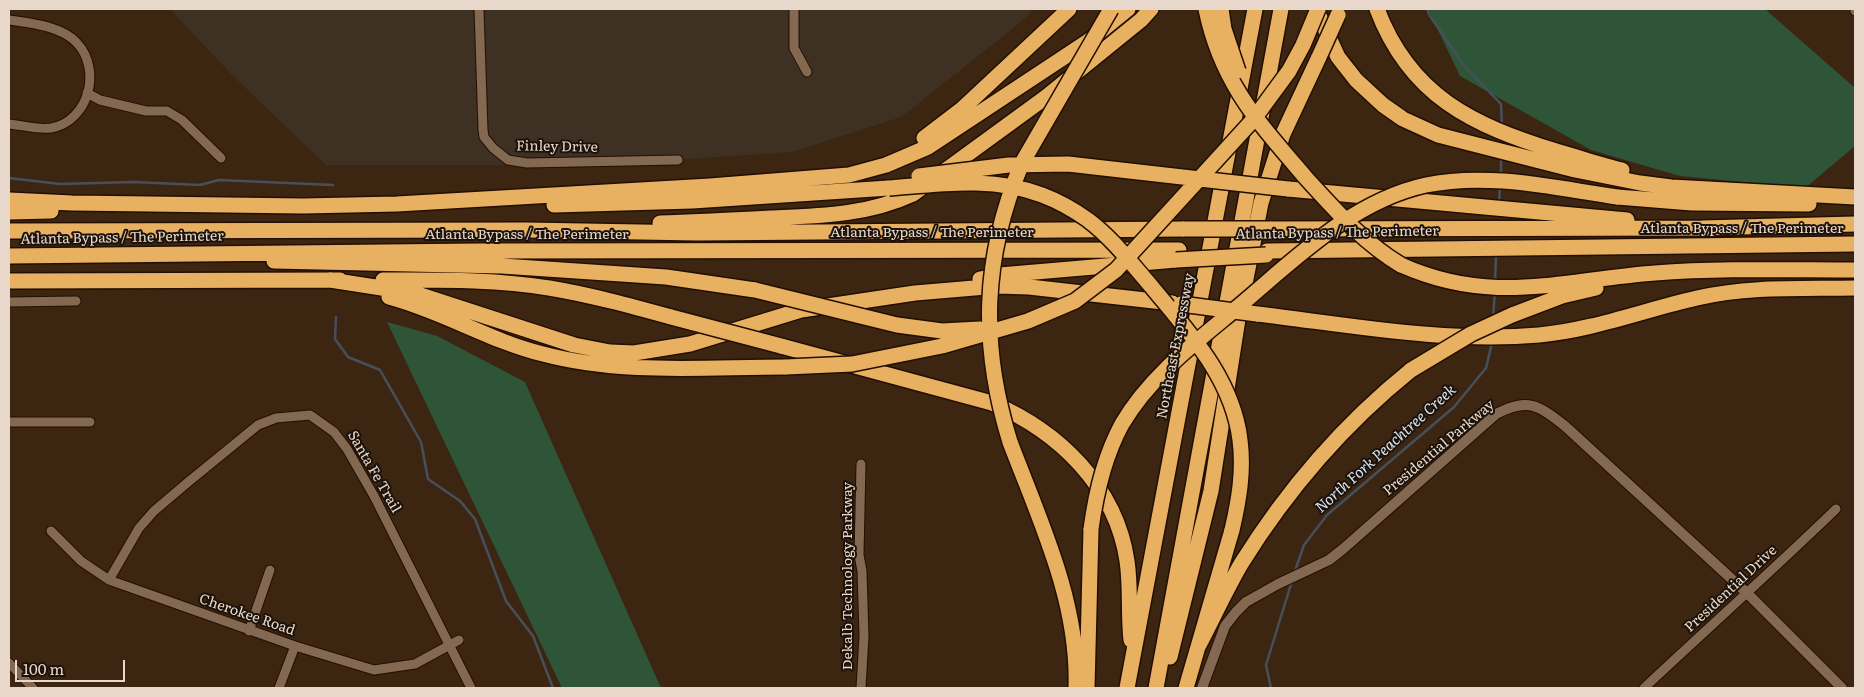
<!DOCTYPE html>
<style>
body{margin:0}
#map{position:relative;width:1864px;height:697px;overflow:hidden;background:#3d2611;font-family:Literata,serif}
canvas{display:block}
.frame{position:absolute;inset:0;border:10px solid #e7d8cb;pointer-events:none}
.scale{position:absolute;left:15px;top:660px;width:110px;height:22px;box-sizing:border-box;border:2px solid #e7d8cb;border-top:0;padding-left:6px;font-size:15px;line-height:18px;white-space:nowrap;color:#e7d8cb;-webkit-text-stroke:4px #1c1209;paint-order:stroke}
</style>
<div id="map">
<canvas width="1864" height="697"></canvas>
<div class="frame"></div>
<div class="scale">100 m</div>
</div>
<script>
const ctx = document.querySelector('canvas').getContext('2d');
ctx.lineJoin = 'round';
function fill(path, color) { ctx.fillStyle = color; ctx.fill(path, 'evenodd'); }
function stroke(path, color, width, dash) { ctx.strokeStyle = color; ctx.lineWidth = width; ctx.lineCap = dash ? 'butt' : 'round'; ctx.setLineDash(dash || []); ctx.stroke(path); }
function label(font, color, halo, rows, align = 'center') {
  ctx.font = font + ' Literata,serif'; ctx.lineWidth = 4; ctx.setLineDash([]); ctx.textBaseline = 'middle'; ctx.strokeStyle = halo; ctx.fillStyle = color; for (const [text, x, y, turn = 0] of rows) {
    ctx.save(); ctx.translate(x, y); ctx.rotate((+turn || 0) * Math.PI / 180); ctx.textAlign = isNaN(turn) ? turn : align; if (halo) ctx.strokeText(text, 0, 0); ctx.fillText(text, 0, 0); ctx.restore();
  }
}
const industrial = new Path2D(`
 M170 9H1034L1021 22 901 117 792 152 597 165H326L231 74Z`);
const green = new Path2D(`
 M1428 9H1765L1855 88V146L1805 188 1680 176 1591 150 1460 76Z
 M387 322 437 336 525 382 661 688H562Z`);
const stream = new Path2D(`
 M1427 9 1430 16 1464 66 1501 104 1502 126
 M1501 175V159
 M9 178 60 184 134 182 200 185 219 180 333 185
 M1499 203 1500 186
 M1495 281 1496 257
 M336 317 335 339 348 357 380 370 421 442 428 479 460 501 475 519 506 601 533 636 553 688
 M1493 318 1495 291
 M1295 571 1304 545 1327 515 1454 407 1486 368 1492 343
 M1271 688 1266 665 1292 581`);
const minor = new Path2D(`
 M479 9 483 130 484 137 493 148 508 160 527 163 678 160
 M794 9V48L807 72
 M1855 9V11
 M9 20C30 23 62 26 77 43 102 70 89 121 51 128 38 130 21 125 9 124
 M87 93 100 100 146 111H167L182 120 221 158
 M9 302 76 301
 M9 422H90
 M51 531 81 561 109 580 295 646 374 670 415 664 459 640
 M109 580 139 528 154 511 187 483 258 425 276 418 310 415 334 432 347 449 374 496 471 688
 M249 631 270 570
 M9 663 33 688
 M279 688 295 646
 M861 688 864 636 862 571 859 555 861 464
 M1644 688C1708 628 1773 570 1836 509`);
const tertiary = new Path2D(`
 M1202 688 1225 626 1236 612 1246 602 1278 584 1329 560 1343 549 1496 414C1528 398 1537 404 1565 426L1748 594 1842 688`);
const motorway = new Path2D(`
 M1316 9 1338 57 1356 80 1383 105 1403 119 1438 135 1575 170 1640 183 1671 187 1855 197
 M1377 9C1410 96 1472 125 1556 151 1578 157 1600 165 1622 170
 M924 138 962 109 1069 9
 M1288 189 1627 220
 M1617 197 1692 203 1809 204
 M9 200 72 203 303 206 397 204 710 186 849 175 886 165 928 147 1090 40 1128 9
 M554 205 692 201 889 188
 M9 212 51 211
 M660 223C697 222 734 220 771 218 820 216 868 215 913 194L1046 97 1141 20 1151 9
 M1270 229 1702 228 1855 224
 M9 231 527 230 697 233 1184 229
 M1267 251 1855 244
 M9 256 479 251 1179 250
 M274 261 502 266 666 277 755 290
 M1401 265C1493 306 1561 280 1655 273 1721 268 1789 270 1855 270
 M980 279 1000 275 1176 260
 M330 280 414 293 574 345 610 352 634 353 690 344 801 310 915 293 998 286 1029 287 1172 303
 M383 280C438 280 495 279 549 288 591 295 631 306 671 317
 M9 281 340 280
 M389 297C442 311 490 341 543 354 622 375 705 367 786 367
 M1257 314C1350 325 1445 343 1539 335 1593 330 1644 310 1697 298 1749 286 1803 289 1855 288
 M1512 315 1562 296 1596 288
 M781 346 992 403C1058 431 1116 486 1127 561 1131 587 1128 614 1131 640
 M1010 442C1040 521 1079 602 1076 688
 M1199 645C1213 618 1226 590 1241 564 1287 490 1344 424 1411 370
 M1170 657 1211 491 1238 319 1261 203 1283 134 1319 57
 M1087 688 1091 529
 M1127 688 1255 9
 M1156 688 1281 9
 M1186 688 1232 530`);
const motorwayBridge = new Path2D(`
 M1206 9C1221 83 1259 123 1306 178 1336 211 1363 242 1401 265
 M1221 9 1224 29 1238 71
 M1319 57 1338 15
 M919 176 1009 165 1068 164 1288 189
 M889 188C941 184 992 176 1042 195 1058 201 1074 210 1088 220 1112 238 1131 263 1151 286 1188 331 1233 379 1240 440 1244 471 1239 500 1232 530
 M1184 229H1270
 M1176 260 1266 255
 M755 290 897 325 942 331 980 329
 M1181 304 1257 314
 M671 317 781 346
 M786 367 852 364 942 346 1028 321 1075 301 1116 270 1253 120 1289 71 1303 45 1318 9
 M1411 370 1471 334 1512 315
 M1010 442C980 345 982 258 1022 163L1111 9
 M1091 529C1096 492 1104 457 1122 424 1150 376 1196 342 1238 307 1294 260 1352 201 1426 185 1489 172 1554 188 1617 197`);
const streetNames = [
 ["Finley Drive",557,147,1],
 ["Atlanta Bypass / The Perimeter",1742,229],
 ["Atlanta Bypass / The Perimeter",932,233],
 ["Atlanta Bypass / The Perimeter",1337,233,-1],
 ["Atlanta Bypass / The Perimeter",527,235],
 ["Atlanta Bypass / The Perimeter",122,238,-1],
 ["Northeast Expressway",1176,346,-79],
 ["Presidential Parkway",1439,448,-40],
 ["Santa Fe Trail",374,472,60],
 ["Dekalb Technology Parkway",848,576,-90],
 ["Presidential Drive",1731,589,-43],
 ["Cherokee Road",247,615,19]
];
const waterNames = [
 ["North Fork Peachtree Creek",1386,449,-42]
];
fill(industrial, '#3e3123');
fill(green, '#2e5537');
stroke(stream, '#45505c', 2.5);
stroke(minor, '#230e00', 11);
stroke(tertiary, '#230e00', 12);
stroke(motorway, '#230e00', 18);
stroke(minor, '#836852', 9);
stroke(tertiary, '#836852', 10);
stroke(motorway, '#e8b162', 15);
stroke(motorwayBridge, '#230e00', 18, []);
stroke(motorwayBridge, '#e8b162', 15);
label('14px', '#e7d8cb', '#1c1209', streetNames);
label('italic 15px', '#d6e5f3', '#1c1209', waterNames);
</script>
